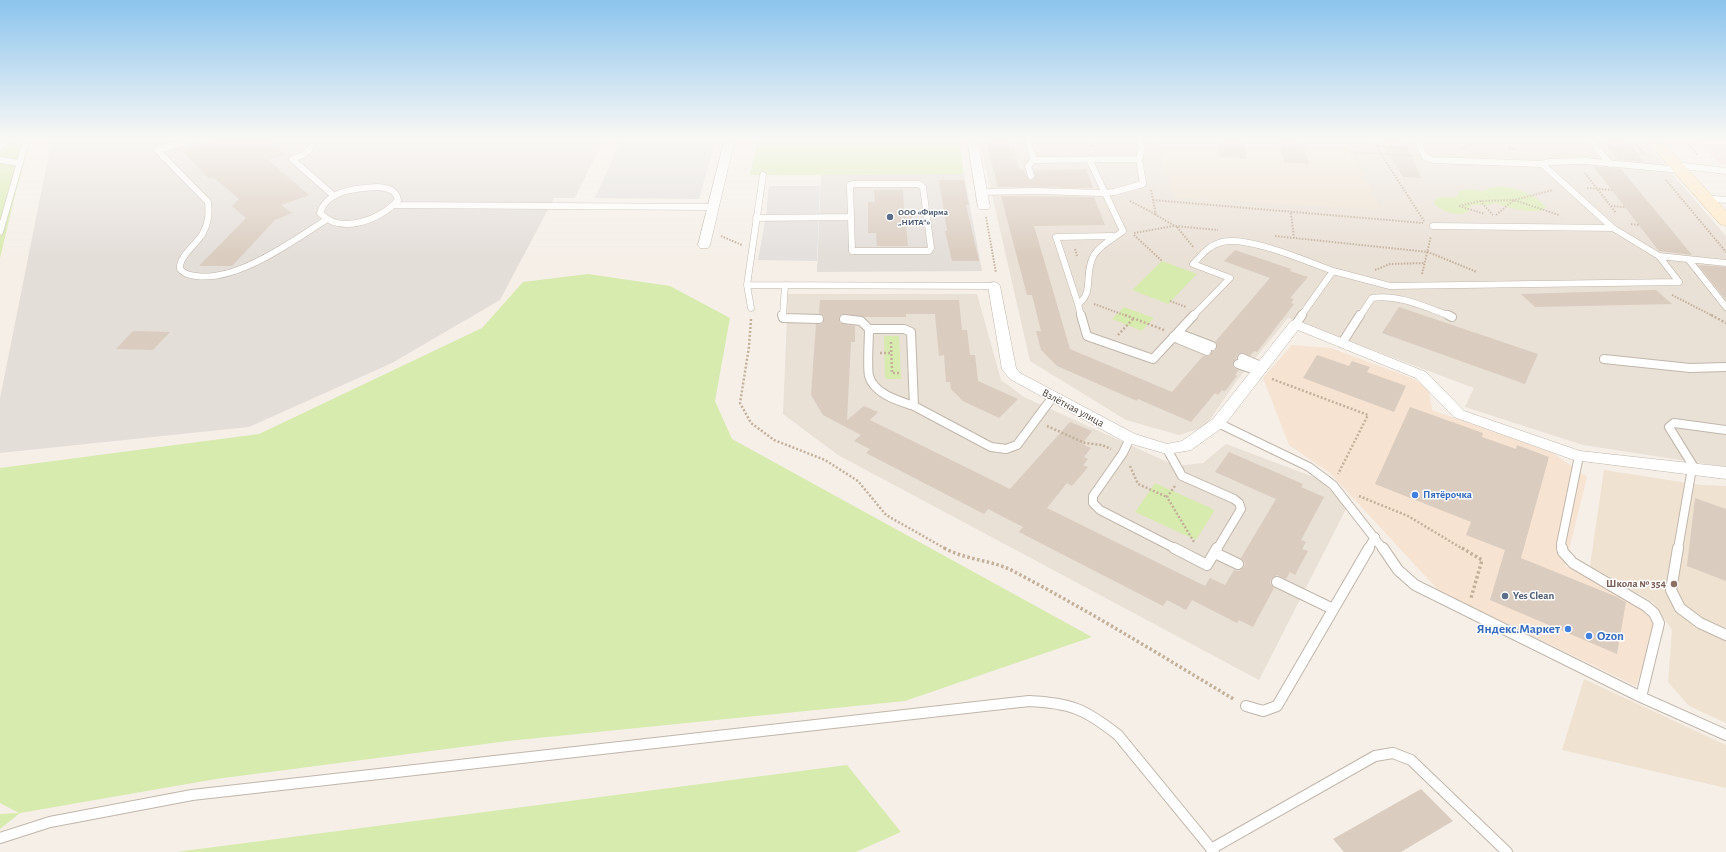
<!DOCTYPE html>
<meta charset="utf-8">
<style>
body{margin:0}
canvas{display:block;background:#f5efe8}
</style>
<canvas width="1726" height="852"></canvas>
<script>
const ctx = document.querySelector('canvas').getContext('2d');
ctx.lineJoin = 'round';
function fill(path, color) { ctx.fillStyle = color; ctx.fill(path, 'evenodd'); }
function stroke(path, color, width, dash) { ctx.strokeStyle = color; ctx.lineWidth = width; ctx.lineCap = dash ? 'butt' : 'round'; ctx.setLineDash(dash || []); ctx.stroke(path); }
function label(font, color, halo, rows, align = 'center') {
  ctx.font = font + ' "Alegreya Sans",sans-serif'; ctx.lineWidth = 3; ctx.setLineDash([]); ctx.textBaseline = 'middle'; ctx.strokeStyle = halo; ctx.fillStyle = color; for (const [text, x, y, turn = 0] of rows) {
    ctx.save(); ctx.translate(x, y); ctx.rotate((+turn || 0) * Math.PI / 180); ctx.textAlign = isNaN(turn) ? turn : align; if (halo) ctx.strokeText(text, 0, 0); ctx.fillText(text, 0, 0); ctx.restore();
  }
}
const residential = new Path2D(`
 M979 138H1641L1726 236V467L1583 445 1465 407 1474 388 1288 318 1235 383 1205 427 1179 435 1126 420 1030 361Z
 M788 294H977L1001 380 1024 397 1176 466 1203 463 1226 444 1319 479 1347 507 1259 680 838 455 783 414Z`);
const commercial = new Path2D(`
 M1292 345 1331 348 1411 378 1428 387 1432 410 1553 453 1587 477 1565 566 1641 605 1656 628 1636 686 1439 591 1330 473 1289 445 1263 378Z`);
const industrial = new Path2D(`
 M52 138H604L575 198H554L500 300 392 363 249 427 0 453V398Z
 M964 174 982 271 817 272 821 175Z`);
const education = new Path2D(`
 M1154 138H1343L1382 210 1175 197Z
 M1604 470 1701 485 1726 486V723L1689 706 1668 682 1672 630 1653 602 1590 566Z
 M1584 679 1726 745V788L1562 750Z`);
const medical = new Path2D(`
 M1698 138H1726V165L1718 163Z`);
const green = new Path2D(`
 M0 138H31L15 196 0 258Z
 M759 138H959L964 174 750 175Z
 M1467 138H1502L1509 147 1472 144Z
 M1501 186C1518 189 1534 193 1546 207L1541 211H1527L1510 208 1494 203 1488 205H1472C1470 208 1470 211 1467 212 1456 217 1440 211 1434 203L1435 199 1441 197H1456L1460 191 1466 189 1483 191 1489 188Z
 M1162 261 1197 274 1168 304 1132 290Z
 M588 274 670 286 730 318 715 401 732 439 1092 637 905 701 508 741 216 779 20 813 0 829V814L19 813 0 803V468L259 434 482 328 523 282Z
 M1124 307 1154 318 1142 331 1112 319Z
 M884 336H899L901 379H885Z
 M1155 483 1215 510 1196 540 1135 512Z
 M847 765 901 832 856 852H176Z`);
const parking = new Path2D(`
 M622 138H716L699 199 595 198Z
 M769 186H820L817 261 758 260 766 215Z`);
const building = new Path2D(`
 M222 138H267L285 154 268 160 309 195 281 205 292 213 275 220 232 266H199L246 218 232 206 239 199 213 177 208 178 182 150Z
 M985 138H1011L1020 170H1024L1027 178 1030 180H1033L1035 177 1034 170 1086 169 1093 188 998 187Z
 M1217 138 1243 139 1247 159 1220 157Z
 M1278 138H1301L1309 164 1284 162Z
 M1380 138H1403L1421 178 1403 177 1387 153Z
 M1601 138H1625L1645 162 1618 160Z
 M1593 166 1621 169 1692 255 1659 251Z
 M939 180H964L969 205H966L979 261H952L945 231H947Z
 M874 190H903L904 209H911L913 225H906L908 246H877L876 233H868V202H875Z
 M1001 196 1094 197 1105 225 1034 226 1070 349 1172 392 1203 356H1210L1212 351 1216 350 1217 346 1215 342 1270 278 1224 261 1235 250 1291 269 1290 271 1308 277 1290 298 1294 299 1291 303 1294 304 1257 352 1254 351 1250 356 1242 353 1238 354 1233 365 1234 368 1239 370 1235 375 1237 376 1225 391 1222 390 1218 395 1215 393 1191 422 1138 399 1137 401 1057 366 1041 350 1036 331H1041L1032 295H1027Z
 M1698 265 1726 267V300Z
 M1656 290 1672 304 1535 307 1521 294Z
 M820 300H959L962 330H967L970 355H975L978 381 1018 399 999 418 963 401 951 389 950 382H946L944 355 939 356 935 314H906V317H865L844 314 840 315 839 318 840 323 855 326V342H851L847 420 864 406 878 412 870 420 1010 489 1070 422 1092 431 1082 444 1091 448 1084 457 1088 459 1083 465 1088 467 1072 486 1067 483 1047 508 1205 586 1210 578 1225 585 1234 570 1239 571 1244 567 1245 563 1241 558 1276 499 1215 472 1229 452 1303 484 1301 487 1324 497 1301 540 1306 542 1302 549 1308 551 1295 575 1290 572 1286 579 1277 575 1271 579 1270 583 1274 588 1253 627 1239 620 1237 623 1192 600 1186 610 1167 600 1163 606 1019 532 1023 527 988 509 984 514 866 453 870 449 854 441 861 435 823 415 811 395 816 324H822L824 320V316L819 314Z
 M1399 307 1538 354 1525 384 1382 333Z
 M133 331 170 332 153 350 116 349Z
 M1317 355 1349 366 1352 361 1370 367 1367 372 1406 386 1394 412 1303 378Z
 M1410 407 1483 433 1482 437 1516 449 1517 445 1549 457 1521 558 1617 597 1626 602 1617 654 1490 600 1505 550 1466 535 1471 522 1375 484Z
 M1695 498 1726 509V581L1687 566Z
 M1421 789 1453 821 1401 852H1344L1333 839Z`);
const pathFar2 = new Path2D(`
 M1087 138 1093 147
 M1374 138 1381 154 1424 221
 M1630 138 1645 155
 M1682 138 1698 155
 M1377 146 1409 148
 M1509 147 1517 150
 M1459 149 1472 144
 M1351 152 1413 156
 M1585 173 1616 213
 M1666 180 1726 252
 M1587 188 1612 190
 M1151 190 1156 215 1175 226 1218 230
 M1153 200 1423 223
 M1130 201 1155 214
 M1480 201 1493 215
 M1459 206 1480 201 1514 200 1553 190
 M1459 206 1485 214
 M1611 206 1625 207
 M1291 213 1294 238
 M1496 215 1514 200 1559 215
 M986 217 996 273
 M1631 224 1639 225
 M1177 227 1194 248
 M1134 233 1174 226
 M1134 235 1162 261
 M721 236 742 245
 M1275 236 1428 252 1477 272
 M1075 249 1077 256
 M1375 270 1390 264 1425 263
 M1422 274 1431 236
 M1672 295 1713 316
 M1170 301 1186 307
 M1094 304 1127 316`);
const pathFar1 = new Path2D(`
 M1125 315 1164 330
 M1711 315 1726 323
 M751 319 749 347 740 403 751 423 774 440 825 460 858 481 886 515 946 549
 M1118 335 1133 319
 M891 342 892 373H900
 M880 353H891
 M1272 379 1368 415 1338 474
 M1047 426 1085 443 1102 445 1111 449
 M1130 466 1138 484 1167 497
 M1175 486 1167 497 1194 542
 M1359 496 1408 516 1463 549`);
const path = new Path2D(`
 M944 548C966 560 992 560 1013 571 1089 611 1162 656 1235 700
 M1462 548 1482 560 1471 598`);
const laneFar2 = new Path2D(`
 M198 138 157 150 208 202C209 213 209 222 203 233 198 243 178 257 180 269 184 274 189 275 196 276 238 282 292 241 326 220
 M307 138 313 142C310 153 302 156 292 159L334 196
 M1027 138 1034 160 1139 159
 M1416 138 1425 157 1433 160 1542 164 1550 162 1585 161 1681 170
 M1589 138 1610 164
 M0 146 11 138
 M0 160 20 163
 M1542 164 1613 228 1659 256 1679 282
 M1676 165 1726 171
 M1031 176 1028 166 1034 160
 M854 184H919L923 187 931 248 929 251H852L850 185Z
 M377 187C387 188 396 189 398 200 381 220 340 235 320 213 327 190 357 188 377 187Z
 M981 192 1036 191 1104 193 1114 192 1143 184 1139 159 1142 148 1138 138
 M1705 198 1726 200
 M395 205 713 207
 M756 218 851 217
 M1433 226 1613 228
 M0 232 27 138
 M1659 256 1726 263
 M1688 259 1726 307
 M1333 271 1390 286 1679 282
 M747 285 994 286
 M1078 304 1056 237 1113 236
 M751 308 747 285 763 175
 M783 316 785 285
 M1081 316 1078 304C1095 292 1083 274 1094 255 1101 244 1113 239 1123 231L1089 159
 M1193 316 1230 278 1193 264C1201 256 1208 246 1219 243 1243 233 1308 262 1333 271L1301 316
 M1360 316 1372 298C1399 294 1425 307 1450 316`);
const laneFar1 = new Path2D(`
 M782 315 783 318 819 319
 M1081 315 1087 336 1153 359 1194 315
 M1448 315 1452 317
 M844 319 861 321 869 329
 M1296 324 1302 315
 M869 329H904L911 332 914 406C899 401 874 394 869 376 867 367 869 340 869 329Z
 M1178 333 1212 346
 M1173 337 1207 351
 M1342 343 1360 315
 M1242 358 1261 366
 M1604 359 1690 368 1726 367
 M1238 364 1258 371
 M914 406 991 447 1006 449 1017 445 1052 398
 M1218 423 1309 467 1333 485 1383 549
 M1130 438 1123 453 1093 496V503L1100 510 1176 549
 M1167 449 1182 476 1234 499 1239 503 1241 509 1217 549
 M1695 469 1669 427 1674 423 1726 430
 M1368 549 1375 537
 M1562 549 1561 544 1579 456
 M1678 549 1692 468`);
const lane = new Path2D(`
 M1174 548 1207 565 1217 548
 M1383 548 1398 570 1415 585 1641 697 1726 735
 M1562 548 1563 552 1573 563 1646 606 1654 613 1659 623 1641 697
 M1678 548 1671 590 1680 608 1700 623 1726 635
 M1215 553 1238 564
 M1277 582 1333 609
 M1246 706 1263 711 1277 706 1369 548
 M0 838 50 822 192 795 1029 701C1071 703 1085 709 1118 735L1214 852
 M1211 849 1375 756 1393 753 1411 760 1507 852`);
const street = new Path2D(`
 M725 138H735L710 245 708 248H700L698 245Z
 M967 138H977L990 207 988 209H980L978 207Z
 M994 282 998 283 1000 286 1016 368 1020 373 1135 434 1167 444 1182 441 1213 419 1291 321 1296 320 1426 372 1464 411 1580 451 1726 467V479L1574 460 1454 417 1416 378 1298 330 1223 427 1191 450 1186 451 1167 454 1125 442 1010 379 1002 369 988 286 990 283Z`);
const secondary = new Path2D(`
 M1644 138H1659L1726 211V226L1720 224Z`);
const markers = [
 [890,217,4,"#5c6f8a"],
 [1415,495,4,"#3f7fe0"],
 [1674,584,4,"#8d6e63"],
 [1505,596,4,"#5c6f8a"],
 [1568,629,4,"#3f7fe0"],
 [1589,636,4,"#3f7fe0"]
];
const farServicenames = [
 ["ООО «Фирма",898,212],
 ["„НИТА“»",898,222]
];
const streetNames = [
 ["Взлётная улица",1073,408,28]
];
const shopNames = [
 ["Пятёрочка",1423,495]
];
const educationNames = [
 ["Школа № 354",1666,584]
];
const serviceNames = [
 ["Yes Clean",1513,596]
];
const nearShopnames = [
 ["Яндекс.Маркет",1560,629],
 ["Ozon",1597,636,"left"]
];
fill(residential, '#e9e0d6');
fill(commercial, '#f7e3d2');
fill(industrial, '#e4ded9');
fill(education, '#efe2d1');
fill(medical, '#f6dbdb');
fill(green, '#d8ebae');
fill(parking, '#e3e0dd');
fill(building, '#daccbf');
stroke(laneFar2, '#c1b6aa', 7);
stroke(laneFar1, '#c1b6aa', 10);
stroke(lane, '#c1b6aa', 12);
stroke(street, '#c1b6aa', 1);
stroke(secondary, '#dac097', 1);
stroke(pathFar2, '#c3b09a', 2, [1.5, 1.5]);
stroke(pathFar1, '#c3b09a', 2.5, [2, 2]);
stroke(path, '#c3b09a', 3.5, [2.5, 2.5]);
stroke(laneFar2, '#fff', 6);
stroke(laneFar1, '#fff', 8);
stroke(lane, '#fff', 10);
fill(street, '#fff');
fill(secondary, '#ffeac8');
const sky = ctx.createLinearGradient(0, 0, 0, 257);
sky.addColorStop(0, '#8bc4ed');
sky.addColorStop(0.54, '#faf8f5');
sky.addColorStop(1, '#faf8f500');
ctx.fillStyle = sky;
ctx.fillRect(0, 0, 1726, 257);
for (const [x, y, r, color] of markers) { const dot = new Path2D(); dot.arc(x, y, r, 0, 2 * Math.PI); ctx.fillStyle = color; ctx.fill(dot); stroke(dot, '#fff', 1.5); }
label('bold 9px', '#4e5e75', '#fff', farServicenames, 'left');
label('11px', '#493f36', '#fff', streetNames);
label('bold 11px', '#366cbe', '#fff', shopNames, 'left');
label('bold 11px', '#785e54', '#fff', educationNames, 'right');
label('bold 11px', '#4e5e75', '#fff', serviceNames, 'left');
label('bold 13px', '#366cbe', '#fff', nearShopnames, 'right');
</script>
